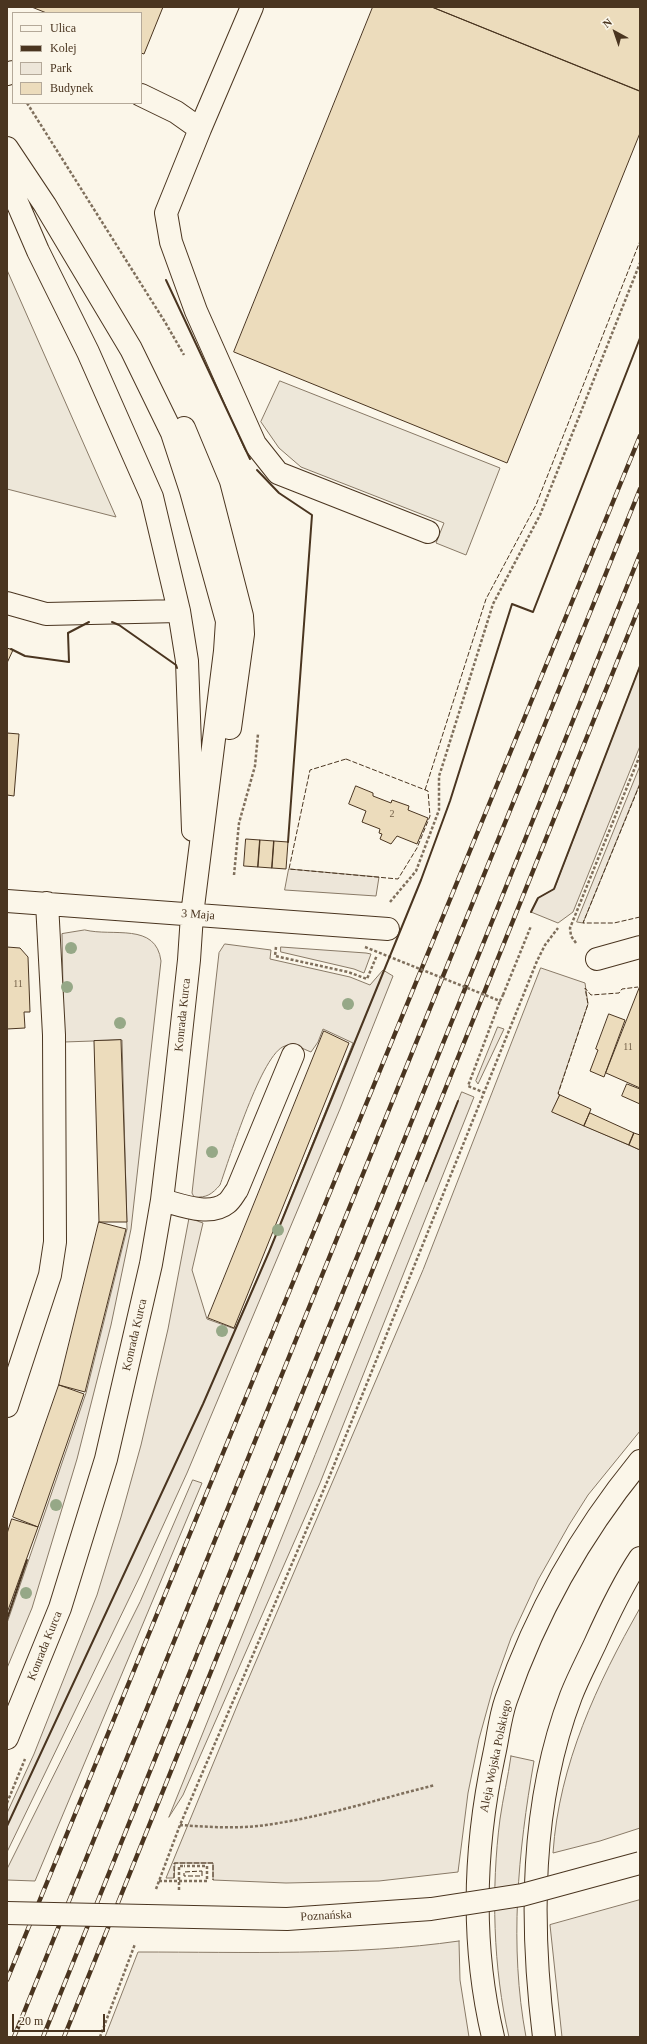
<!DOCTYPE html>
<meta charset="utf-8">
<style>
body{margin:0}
#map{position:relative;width:647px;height:2044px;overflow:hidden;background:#fbf6e9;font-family:Georgia,serif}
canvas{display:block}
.frame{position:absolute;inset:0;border:8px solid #4a3520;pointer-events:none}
.legend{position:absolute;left:12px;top:12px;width:130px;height:92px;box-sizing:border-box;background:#fbf6e9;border:1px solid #b4a999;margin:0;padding:5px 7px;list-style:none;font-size:12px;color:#4a3520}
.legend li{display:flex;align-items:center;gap:8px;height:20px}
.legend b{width:20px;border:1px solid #b4a999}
.north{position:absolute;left:595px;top:12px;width:40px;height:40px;-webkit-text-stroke:3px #fbf6e9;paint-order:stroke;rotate:320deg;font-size:11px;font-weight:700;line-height:16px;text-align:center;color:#4a3520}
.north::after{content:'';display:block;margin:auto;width:14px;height:18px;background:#4a3520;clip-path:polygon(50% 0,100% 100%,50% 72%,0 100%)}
.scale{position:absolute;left:12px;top:2014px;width:93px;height:18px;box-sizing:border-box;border:2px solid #4a3520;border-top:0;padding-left:5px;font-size:12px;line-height:14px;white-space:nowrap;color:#4a3520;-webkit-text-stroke:3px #fbf6e9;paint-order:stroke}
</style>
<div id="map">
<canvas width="647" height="2044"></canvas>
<div class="frame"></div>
<ul class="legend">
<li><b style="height:5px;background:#fbf6e9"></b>Ulica</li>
<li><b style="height:5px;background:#4a3520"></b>Kolej</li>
<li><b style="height:11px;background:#ede6d9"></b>Park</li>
<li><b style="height:11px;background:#ecdcbc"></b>Budynek</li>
</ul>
<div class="north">N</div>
<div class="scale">20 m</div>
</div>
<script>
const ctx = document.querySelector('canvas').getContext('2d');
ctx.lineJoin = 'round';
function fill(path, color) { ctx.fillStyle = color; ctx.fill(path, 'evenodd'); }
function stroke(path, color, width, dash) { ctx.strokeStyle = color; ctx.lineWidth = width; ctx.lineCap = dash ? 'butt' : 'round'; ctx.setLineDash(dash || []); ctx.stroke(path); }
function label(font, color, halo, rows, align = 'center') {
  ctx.font = font + ' Georgia,serif'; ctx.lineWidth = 3; ctx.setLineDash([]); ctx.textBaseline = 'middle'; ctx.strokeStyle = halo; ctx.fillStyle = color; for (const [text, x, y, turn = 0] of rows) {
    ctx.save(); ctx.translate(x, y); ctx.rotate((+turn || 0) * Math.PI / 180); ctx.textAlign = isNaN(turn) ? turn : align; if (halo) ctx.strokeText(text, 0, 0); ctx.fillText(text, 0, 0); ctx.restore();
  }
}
const green = new Path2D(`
 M640 666V746L573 912 558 923 531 912 538 898 554 889Z
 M640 766V783L583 923 577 922Z
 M289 869 379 877 376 896 285 890Z
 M85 930C113 937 156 922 161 961L131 1229 111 1325 77 1459 32 1608 7 1668V1623L86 1393 127 1229 122 1040 64 1042 62 934Z
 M225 944 271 950 270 959 350 977 370 985 383 970 393 976 340 1109 187 1473 141 1574 7 1852V1813L34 1754 97 1595 121 1517 141 1445 168 1329 189 1218 203 1223 192 1270 207 1319 235 1329 269 1252 353 1043 323 1029 318 1042 311 1052C303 1049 294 1043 285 1046 262 1052 229 1160 220 1185 212 1194 207 1198 194 1197L192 1193 219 953Z
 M281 947 366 953 371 954 364 973 354 969 281 952Z
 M541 968 585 983 588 1004 558 1093 560 1095 553 1112 640 1150V1431L588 1495 569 1525 538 1580 511 1638 493 1688 479 1739 468 1793 458 1872 379 1881 286 1883 213 1880V1863H175L174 1878H166L239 1701 423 1270Z
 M498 1027 504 1029 478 1084 476 1081Z
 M462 1092 474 1097 320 1483 183 1795 169 1817Z
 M193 1480 202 1483 35 1881 7 1880V1869L140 1602Z
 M640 1608V1828L600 1841 553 1853C559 1764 597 1684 640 1608Z
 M511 1756 534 1761C518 1852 509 1946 526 2037H509C493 1969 491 1888 500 1819 503 1798 508 1777 511 1756Z
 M640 1900V2037H562L550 1925Z
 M459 1941 460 1980 469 2037H105L138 1952C246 1952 353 1956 459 1941Z`);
const parking = new Path2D(`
 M7 270 116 517 7 489Z
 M280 381 500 468 466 555 436 543 444 523 301 467 279 448 261 422Z`);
const building = new Path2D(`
 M32 7H163L144 54 141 53V13H47Z
 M373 7H432L640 91V133L507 463 234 352Z
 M432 7H640V91Z
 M7 648 13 650 7 663Z
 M7 733 19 734 14 796 7 795Z
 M356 786 373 793V796L391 803 392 800 409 806 408 810 428 818 417 844 397 836 391 844 380 839 382 834 379 833 380 829 362 822 366 811 349 804Z
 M246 839 260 840 258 867 244 866Z
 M260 840 274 841 272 868 258 867Z
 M274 841 288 842 286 869 272 868Z
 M7 947 20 948 28 957 30 1012H24L25 1028 7 1029Z
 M640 986V1088L606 1073Z
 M609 1014 625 1020 604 1077 590 1071 598 1050 596 1049Z
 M324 1031 349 1043 234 1328 208 1318Z
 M121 1040 127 1222H99L94 1041Z
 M627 1084 640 1089V1104L622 1096Z
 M560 1095 591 1109 584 1126 552 1112Z
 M590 1113 634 1133 629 1145 584 1126Z
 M634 1133 640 1135V1150L629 1145Z
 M99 1222 126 1229 85 1392 59 1385Z
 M59 1385 84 1394 38 1527 13 1517Z
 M12 1519 38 1527 7 1613V1534Z`);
const path = new Path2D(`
 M27 103 165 322 184 355
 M234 875 239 823 255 766 258 734
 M390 902 416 871 439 810V776L442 767 493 604 540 515 640 263
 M576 943 571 936 570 928 640 755
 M276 947 275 956 348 972 367 979 377 955
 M503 995 531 926
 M485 1093 468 1086 500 1001
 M7 1803 25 1759
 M180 1825C208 1827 238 1829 266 1825 323 1817 379 1799 435 1785
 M159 1881H207V1866H184
 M156 1889 180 1825 330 1475 537 961 545 945 558 928
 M100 2037 135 1944`);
const minor = new Path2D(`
 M7 74 13 72
 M141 95 176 112 200 129 252 7
 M200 129 166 213 171 242 196 311 255 444 278 473 428 532
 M7 148 45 205 131 349 172 433 191 491 227 621 225 651 192 915 189 960 172 1116 162 1200 151 1264 106 1459 60 1608 7 1738
 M7 179 38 251 88 352 152 497 179 611 187 661 193 830
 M184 428 209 488 242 616 243 634 230 728
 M7 603 46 614 179 611
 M7 901 388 929
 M597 959 640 947
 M162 1200C181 1205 210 1217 227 1203 231 1200 234 1194 237 1190L293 1055
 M7 1406 50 1275 55 1242 54 1035 47 903`);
const major = new Path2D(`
 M493 2037C471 1944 474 1848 494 1755 498 1737 500 1717 506 1700 536 1613 582 1532 640 1461
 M544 2037C530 1924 530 1804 571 1696 578 1678 587 1661 595 1644 608 1615 622 1585 640 1558`);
const rail = new Path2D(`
 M7 1980 640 436
 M14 2037 640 489
 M43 2037 640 554
 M64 2037 640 605`);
const pathBridge = new Path2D(`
 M365 947 500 1001 503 995
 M179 1890V1866H184`);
const majorBridge = new Path2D(`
 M7 1913 287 1919 431 1909 522 1895 640 1863`);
const fence = new Path2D(`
 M346 759 428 791 430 816 417 848 398 879 289 869 310 770Z
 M640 784 583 923H614L640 917
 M425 790 486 599 536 505 640 241
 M560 1095 558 1094 588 1004 585 988 591 995 619 993 622 989 638 987
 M202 1871V1876H184V1872Z
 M174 1878V1863H213V1880`);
const wall = new Path2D(`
 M166 280 250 459
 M257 470 279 493 312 515 288 842
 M112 622 119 625 176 665 177 668
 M11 649 25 656 69 662 68 633 89 622
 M531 912 538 898 554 889 640 666
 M426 1181 458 1101
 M7 1619 27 1560
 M7 1826 203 1404 269 1252 421 880 450 801 512 604 533 612 640 338`);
const trees = [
 [71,948],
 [67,987],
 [348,1004],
 [120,1023],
 [212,1152],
 [278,1230],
 [222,1331],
 [56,1505],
 [26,1593]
];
const numberNames = [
 ["2",392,814],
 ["11",18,984],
 ["11",628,1047]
];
const streetNames = [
 ["3 Maja",198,915,4],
 ["Konrada Kurca",183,1015,-84],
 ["Konrada Kurca",135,1335,-77],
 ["Konrada Kurca",45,1646,-68],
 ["Aleja Wojska Polskiego",496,1756,-78],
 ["Poznańska",326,1916,-3]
];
fill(green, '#ede6d9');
stroke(green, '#887966', 1);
fill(parking, '#ede7d9');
stroke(parking, '#887966', 1);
fill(building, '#ecdcbc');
stroke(building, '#4a3520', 1);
stroke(minor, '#4a3520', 24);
stroke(major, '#4a3520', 24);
stroke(path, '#7f6f5c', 2.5, [3, 2]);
stroke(minor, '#fbf6e9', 22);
stroke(major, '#fbf6e9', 22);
stroke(rail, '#4a3520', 4.5);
stroke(rail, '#fbf6e9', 3, [9]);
stroke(majorBridge, '#4a3520', 24, []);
stroke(pathBridge, '#7f6f5c', 2.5, [3, 2]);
stroke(majorBridge, '#fbf6e9', 22);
stroke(fence, '#4a3520', 1, [5, 2]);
stroke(wall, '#4a3520', 2);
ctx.fillStyle = '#96a887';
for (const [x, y] of trees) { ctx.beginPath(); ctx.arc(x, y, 6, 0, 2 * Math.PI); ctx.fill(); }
label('10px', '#725f47', null, numberNames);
label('12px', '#4a3520', '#fbf6e9', streetNames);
</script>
